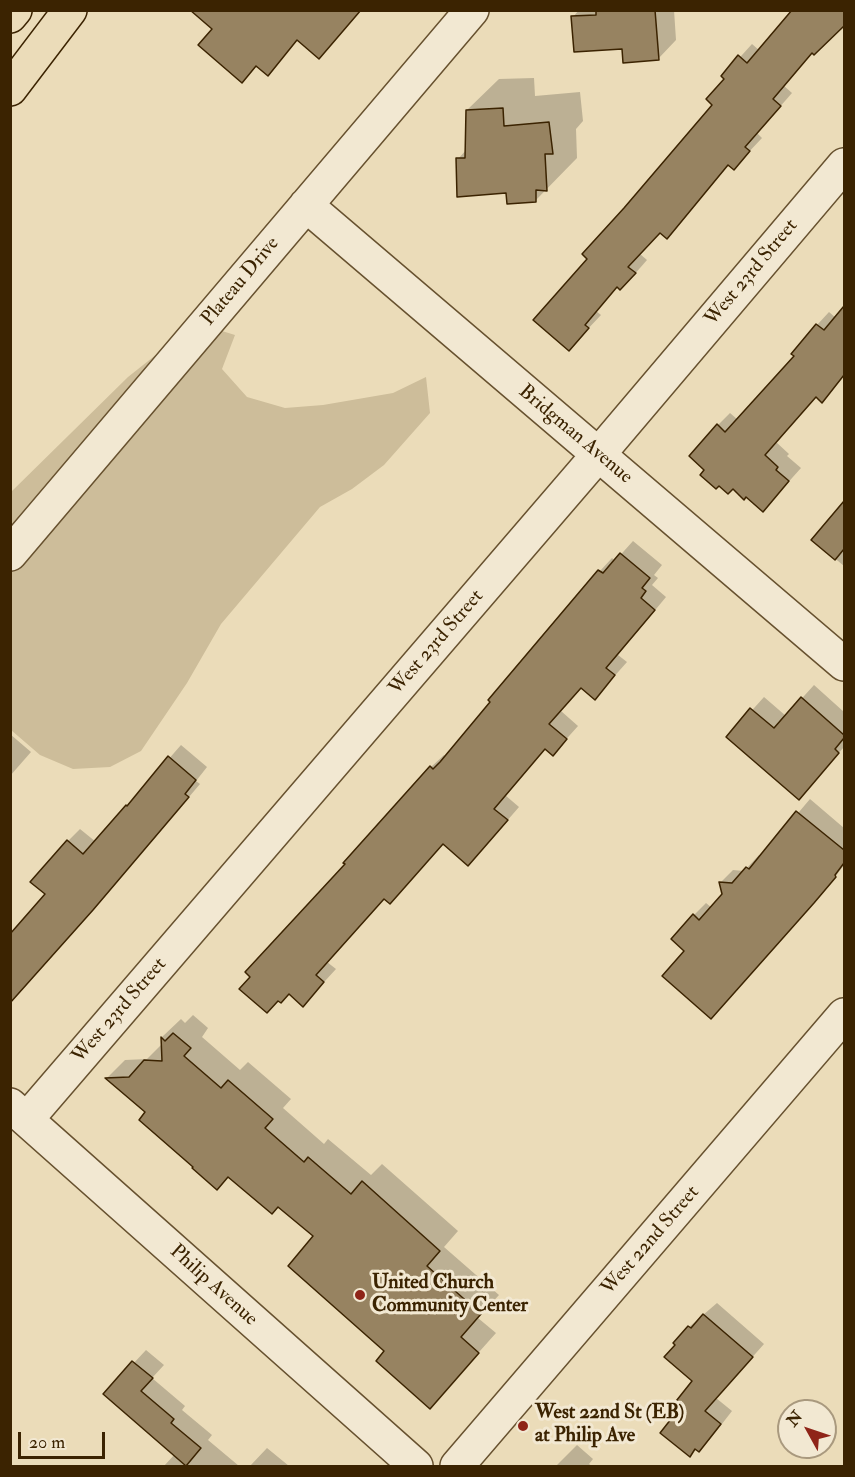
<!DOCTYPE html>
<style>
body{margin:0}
#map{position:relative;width:855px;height:1477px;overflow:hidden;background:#ebdcb9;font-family:"IM FELL Double Pica",serif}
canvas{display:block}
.frame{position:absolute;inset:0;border:12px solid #3b2301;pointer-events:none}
.north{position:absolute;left:777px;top:1399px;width:60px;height:60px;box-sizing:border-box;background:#f2e8d2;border:2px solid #a9997e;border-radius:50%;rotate:310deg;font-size:16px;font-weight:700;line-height:24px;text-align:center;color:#3b2301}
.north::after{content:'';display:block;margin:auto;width:21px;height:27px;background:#8f2418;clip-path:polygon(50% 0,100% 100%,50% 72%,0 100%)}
.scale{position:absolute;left:18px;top:1432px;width:87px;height:27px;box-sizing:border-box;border:3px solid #3b2301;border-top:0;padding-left:8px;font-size:18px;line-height:21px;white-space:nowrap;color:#3b2301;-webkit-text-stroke:4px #f2e8d2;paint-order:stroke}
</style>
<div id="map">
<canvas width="855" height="1477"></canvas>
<div class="frame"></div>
<div class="north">N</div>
<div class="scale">20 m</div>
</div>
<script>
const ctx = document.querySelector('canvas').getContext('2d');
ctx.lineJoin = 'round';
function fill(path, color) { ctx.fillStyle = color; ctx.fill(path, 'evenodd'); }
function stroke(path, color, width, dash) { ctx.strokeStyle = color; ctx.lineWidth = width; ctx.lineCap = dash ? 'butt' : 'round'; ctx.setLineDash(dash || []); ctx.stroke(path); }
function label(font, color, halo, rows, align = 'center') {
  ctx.font = font + ' "IM FELL Double Pica",serif'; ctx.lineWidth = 6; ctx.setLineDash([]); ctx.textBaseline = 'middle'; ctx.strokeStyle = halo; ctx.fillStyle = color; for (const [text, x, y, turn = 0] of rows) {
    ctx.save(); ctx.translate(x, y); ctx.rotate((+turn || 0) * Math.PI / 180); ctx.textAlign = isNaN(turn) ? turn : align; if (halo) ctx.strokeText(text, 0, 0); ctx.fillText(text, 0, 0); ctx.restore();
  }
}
const green = new Path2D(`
 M196 323 235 335 222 369 247 397 285 408 323 405 393 393 426 377 430 413 384 465 352 489 320 507 221 624 187 683 141 751 110 767 73 769 40 755 11 730V492L128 377Z`);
const shadow = new Path2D(`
 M579 10H674L676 40 658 59 624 47 573 17Z
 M794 10H844V24L813 52 784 86 792 93 757 133 762 138 746 155 729 164 667 237 660 231 640 254 647 260 633 276 618 286 596 311 601 315 569 349 589 258 625 209 714 105 726 79 723 76 752 44 760 51Z
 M534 78 535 96 580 92 583 121 576 129 577 158 535 201 507 191 458 159 467 149V110L499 79Z
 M844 309V376L822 401 817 396 776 442 789 454 787 456 801 468 775 497 733 487 706 469 718 425 730 413 738 420 796 356 793 353 817 325 829 312 836 318Z
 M840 510 844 514V566L813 540Z
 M633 541 662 565 654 575 658 578 652 585 666 597 618 655 627 662 595 698 582 687 561 711 578 726 553 754 546 748 505 795 519 807 480 852 444 843 385 897 327 962 336 969 303 1005 347 864 346 863 431 767 444 755 446 757 492 702 490 700 600 571 612 558 615 561Z
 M814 685 844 712V747L799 798 728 737 764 697 786 716Z
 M10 734 31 752 10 776Z
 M181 745 207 767 196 781 200 784 105 896 10 1002 47 894 68 841 80 829 96 842Z
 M810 799 844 828V865L826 889 723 1005 686 951 694 915 706 903 712 908 723 894 720 883 733 870 744 871 759 855 761 857Z
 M193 1015 208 1028 202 1037 240 1070 248 1062 291 1099 283 1108 324 1144 328 1139 371 1175 382 1164 458 1231 444 1247 499 1295 478 1318 496 1333 430 1407 316 1236 279 1205 147 1112 107 1078 125 1060 147 1059 163 1043 162 1037 181 1019 185 1023Z
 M717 1303 764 1344 716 1398 732 1411 711 1438 699 1450 696 1448 689 1455 677 1414 694 1381 689 1327Z
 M146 1350 164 1365 152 1378 185 1406 182 1410 212 1435 208 1440 239 1466H164L175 1454 105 1394Z
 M577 1445 593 1459 589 1464 592 1466H556Z
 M267 1448 289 1466H250Z`);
const building = new Path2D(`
 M190 10H361L319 59 297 40 268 76 256 66 242 83 198 45 212 29Z
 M596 10H655L659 60 623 63 622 49 574 52 571 16 596 15Z
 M792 10H844V26L814 55 812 53 773 99 781 106 745 147 750 151 734 170 728 165 667 239 660 233 628 267 636 273 620 290 617 287 585 325 589 328 569 351 533 320 587 259 582 254 624 208 712 105 706 99 724 79 721 76 738 55 747 63Z
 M503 108 504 126 549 122 553 154H545L547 191 536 190V202L507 204 506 193 457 197 456 158H465L466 110Z
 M844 306V375L822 403 816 397 765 455 778 467 776 470 789 481 763 512 746 497 744 500 733 489 728 494 719 486 716 489 700 475 704 470 689 456 717 424 725 432 794 356 791 354 816 324 824 330Z
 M844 501V549L835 560 811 540Z
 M620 553 650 578 642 588 646 591 641 598 655 610 606 668 615 675 595 700 581 688 549 724 567 739 553 756 545 749 494 809 508 820 468 866 443 844 390 904 384 899 316 975 324 982 303 1007 289 994 281 1003 278 1001 267 1013 239 989 250 977 245 972 345 864 343 863 430 766 433 769 440 762 490 702 488 700 598 570 603 573Z
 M801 697 844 735V738L835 749 839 753 799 800 726 737 750 708 774 728Z
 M168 756 196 780 185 794 189 797 93 910 10 1003V934L45 894 30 882 67 840 83 854 126 805 127 806Z
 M796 811 844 850V863L835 875 836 877 814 903 711 1019 662 976 684 951 671 939 693 914 699 920 722 894 719 882 732 883 746 867 749 869Z
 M173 1033 191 1048 184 1056 221 1088 228 1080 273 1119 265 1128 304 1162 308 1157 351 1194 362 1181 440 1251 427 1266 481 1314 461 1337 479 1353 430 1409 376 1361 384 1351 288 1266 313 1236 278 1207 272 1214 228 1177 217 1190 192 1168 193 1167 139 1120 145 1112 105 1078 129 1077 144 1060 162 1061 161 1037 165 1041Z
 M703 1314 753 1357 705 1411 721 1424 699 1452 695 1449 690 1457 660 1433 675 1414 669 1410 692 1381 664 1357 675 1345 673 1343 688 1326 691 1328Z
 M132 1361 153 1378 141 1391 174 1419 171 1423 201 1448 186 1466 103 1394Z`);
const minor = new Path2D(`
 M306 205 844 664
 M10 554 472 10
 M10 1105 416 1466
 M27 1119 598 455 844 165
 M457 1466 844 1015`);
const highway = new Path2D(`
 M10 16 15 10
 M10 89 70 10`);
const markers = [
 [360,1295,6,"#8f2418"],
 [523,1426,6,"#8f2418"]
];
const streetNames = [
 ["West 23rd Street",752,273,-50],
 ["Plateau Drive",241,282,-50],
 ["Bridgman Avenue",575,435,40],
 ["West 23rd Street",437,643,-49],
 ["West 23rd Street",120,1011,-49],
 ["West 22nd Street",651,1241,-49],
 ["Philip Avenue",213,1286,42]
];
const poiNames = [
 ["United Church",372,1284],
 ["Community Center",372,1307],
 ["West 22nd St (EB)",535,1414],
 ["at Philip Ave",535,1437]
];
fill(green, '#cdbd9a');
fill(shadow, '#0003');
fill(building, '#978361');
stroke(building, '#3b2301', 1.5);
stroke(minor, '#67512f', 36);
stroke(highway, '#3b2301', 36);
stroke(minor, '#f2e8d2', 33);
stroke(highway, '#ebdcb9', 33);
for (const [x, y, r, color] of markers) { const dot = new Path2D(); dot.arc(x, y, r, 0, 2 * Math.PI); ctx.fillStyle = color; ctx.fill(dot); stroke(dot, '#f2e8d2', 2); }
label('20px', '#3b2301', '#f2e8d2', streetNames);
label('bold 20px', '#3b2301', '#f2e8d2', poiNames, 'left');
</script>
